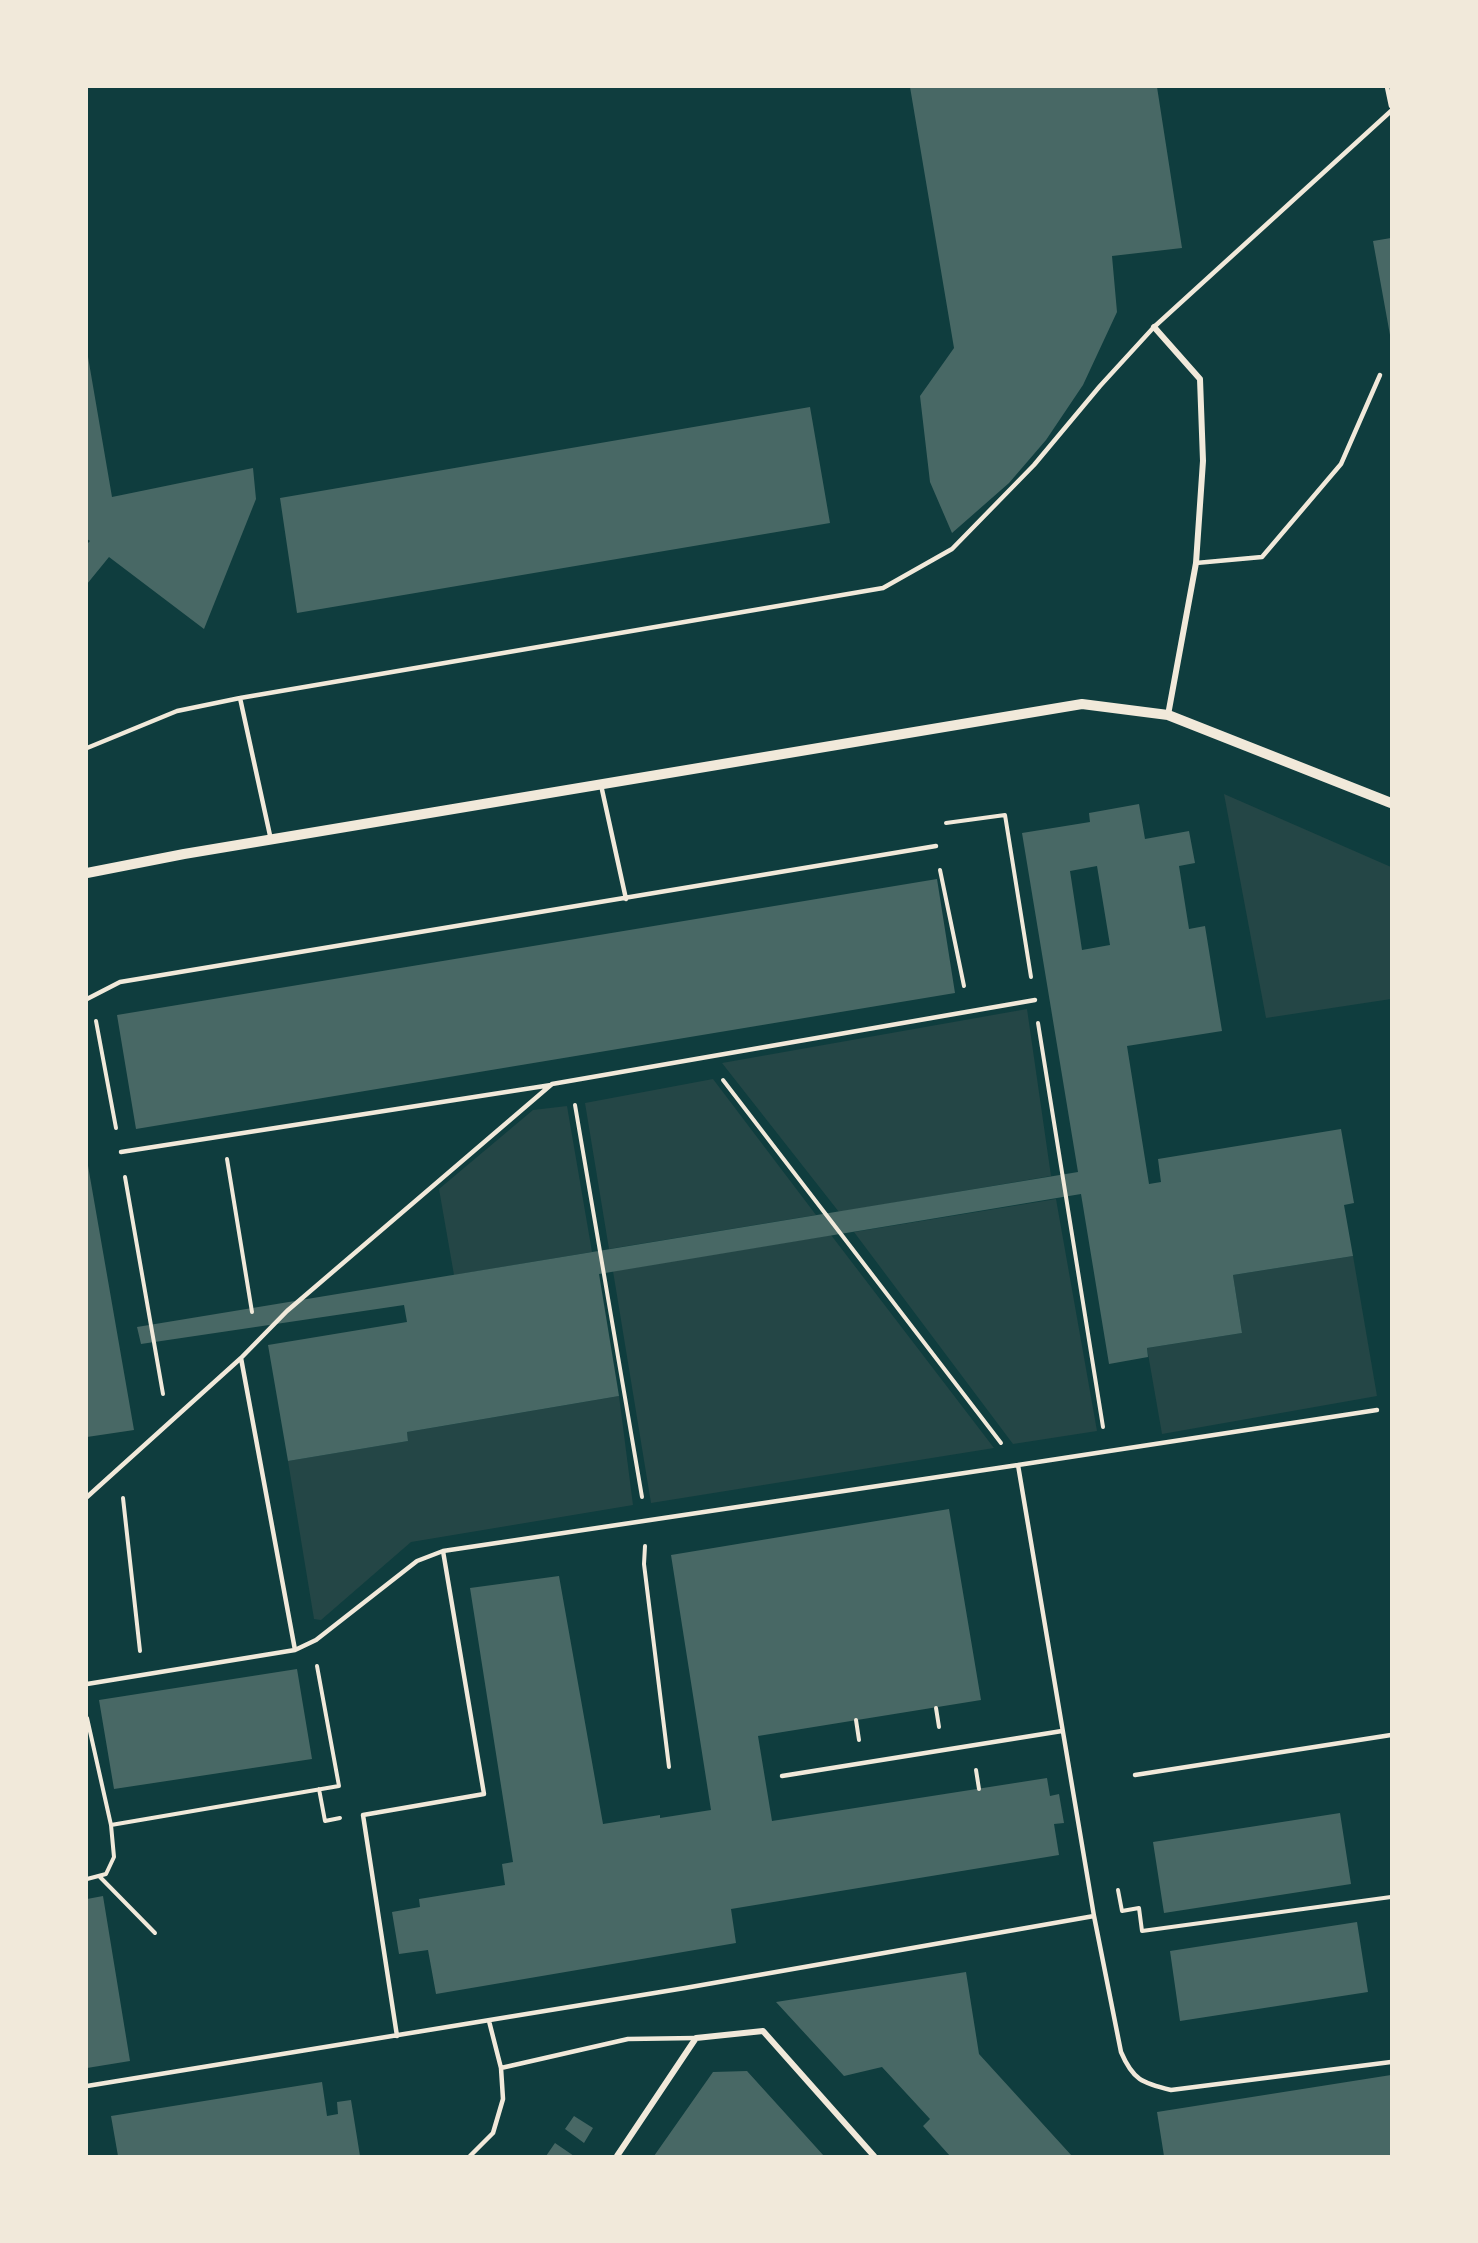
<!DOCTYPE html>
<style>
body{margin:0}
#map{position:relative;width:1478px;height:2243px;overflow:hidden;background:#0f3d3e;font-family:"DejaVu Sans",sans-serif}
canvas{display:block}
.frame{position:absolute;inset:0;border:88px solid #f1e9da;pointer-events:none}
</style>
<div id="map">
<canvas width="1478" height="2243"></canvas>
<div class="frame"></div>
</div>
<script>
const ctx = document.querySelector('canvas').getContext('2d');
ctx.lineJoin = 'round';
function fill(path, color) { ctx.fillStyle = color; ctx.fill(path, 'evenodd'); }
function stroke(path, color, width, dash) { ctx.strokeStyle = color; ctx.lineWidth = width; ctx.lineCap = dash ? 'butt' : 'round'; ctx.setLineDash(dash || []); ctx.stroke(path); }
const green = new Path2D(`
 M1224 794 1391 867V999L1266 1018Z
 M1027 1009 1051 1176 839 1212 722 1063Z
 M713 1079 816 1215 609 1249 585 1103Z
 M567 1106 592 1252 454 1275 439 1189 533 1110Z
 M1056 1199 1097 1431 1013 1444 854 1232Z
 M831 1235 994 1448 651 1503 613 1271Z
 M1353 1256 1377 1396 1162 1434 1147 1348 1242 1333 1233 1275Z
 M619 1396 633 1505 411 1542 321 1620 314 1619 288 1461 408 1441 407 1432Z`);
const building = new Path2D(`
 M910 87H1157L1182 248 1112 256 1117 312 1083 385 1046 440 1009 483 952 533 930 482 920 396 954 348Z
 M1391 238V335H1390L1373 241Z
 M87 351 112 497 253 468 256 499 204 629 109 557 87 584V544L90 541 87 539Z
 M810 407 830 523 297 613 280 498Z
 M1139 804 1145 839 1189 831 1195 863 1179 866 1189 929 1205 926 1222 1031 1127 1046 1149 1184 1161 1182 1158 1159 1341 1129 1354 1203 1344 1205 1353 1256 1233 1275 1242 1333 1147 1348 1148 1357 1109 1364 1081 1194 599 1274 619 1396 407 1432 408 1441 288 1461 268 1345 407 1322 404 1305 141 1344 137 1327 1078 1172 1022 833 1090 822 1089 813ZM1097 866 1110 945 1082 950 1070 871Z
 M937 879 955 993 136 1129 117 1015Z
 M87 1160 134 1430 87 1437Z
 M949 1509 981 1700 758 1736 772 1821 1047 1778 1050 1796 1059 1794 1064 1823 1054 1824 1059 1855 731 1909 736 1943 436 1994 428 1950 399 1954 392 1912 420 1907 419 1899 505 1885 502 1864 513 1862 470 1588 559 1576 603 1824 660 1815V1818L711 1810 671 1555Z
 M297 1669 312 1759 114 1789 99 1700Z
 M1340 1813 1351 1884 1164 1913 1153 1842Z
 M103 1896 130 2061 87 2068V1899Z
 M1357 1922 1368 1992 1180 2021 1170 1951Z
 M966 1972 979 2054 1072 2156H950L923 2126 930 2119 882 2067 844 2076 776 2002Z
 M747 2071 824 2156H654L713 2072Z
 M1391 2075V2156H1164L1157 2112Z
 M322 2082 327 2116 338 2114 337 2102 351 2100 360 2156H118L111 2116Z
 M574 2116 593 2128 584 2143 565 2129Z
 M555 2143 574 2156H546Z`);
const path = new Path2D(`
 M946 823 1005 815 1031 977
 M940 870 964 986
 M96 1021 116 1128
 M1038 1023 1103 1427
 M723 1080 1001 1443
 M575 1105 642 1497
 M227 1159 252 1312
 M125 1177 163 1394
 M123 1498 140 1651
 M645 1546 644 1564 669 1767
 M936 1708 939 1727
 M87 1718 111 1825 339 1786 317 1666
 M856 1720 859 1740
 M976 1770 979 1789
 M319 1789 325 1821 340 1818
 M100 1877 155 1933
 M87 1879 106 1874 114 1857 111 1825
 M1118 1890 1122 1911 1139 1908 1142 1931 1391 1897`);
const service = new Path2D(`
 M1387 87 1391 106
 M1196 563 1262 557 1341 464 1380 375
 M87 748 177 711 240 698
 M601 785 626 899
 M271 840 240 698 883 588 952 549 1034 465 1100 386 1154 327 1391 111
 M87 999 120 982 936 846
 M121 1152 551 1085
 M1018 1465 1377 1410
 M87 1497 241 1358
 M295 1650 241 1358 287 1311 552 1084 1035 1000
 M87 1684 295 1650 316 1640 417 1561 443 1551 1018 1465 1094 1916 685 1988 87 2086
 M1135 1775 1391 1735
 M782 1776 1062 1731
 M1094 1916 1121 2052C1133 2080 1142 2083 1171 2090L1391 2062
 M397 2036 363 1815 484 1794 443 1551
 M501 2068 628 2039 696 2038
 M470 2156 493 2133 503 2099 501 2068 489 2021`);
const minor = new Path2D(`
 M1154 327 1200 379 1203 461 1196 563 1168 715
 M617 2156 696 2038 763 2031 874 2156`);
const tertiary = new Path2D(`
 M87 873 184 854 1082 704 1168 715 1391 803`);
fill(green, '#244646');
fill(building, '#486865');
stroke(path, '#f1e9da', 4);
stroke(service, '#f1e9da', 4.5);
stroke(minor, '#f1e9da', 6);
stroke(tertiary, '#f1e9da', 10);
</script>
